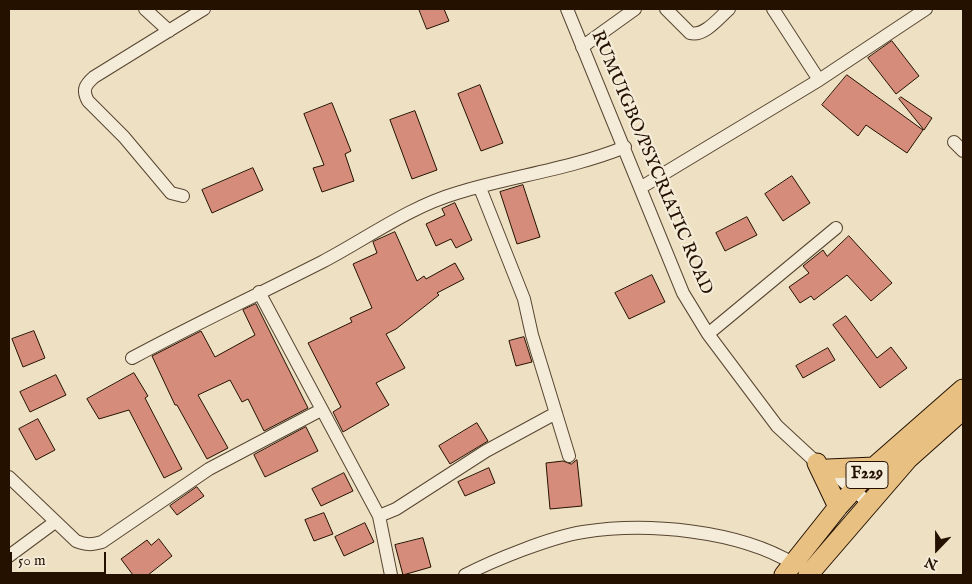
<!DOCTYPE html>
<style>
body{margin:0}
#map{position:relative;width:972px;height:584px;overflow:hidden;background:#eee1c3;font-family:"IM FELL English",serif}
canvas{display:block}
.frame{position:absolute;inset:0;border:10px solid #251100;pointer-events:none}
.north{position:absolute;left:912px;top:524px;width:50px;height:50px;-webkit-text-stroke:4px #f4ecd8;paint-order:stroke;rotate:202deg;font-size:14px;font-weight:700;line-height:20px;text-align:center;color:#251100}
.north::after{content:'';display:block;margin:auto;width:18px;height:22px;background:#251100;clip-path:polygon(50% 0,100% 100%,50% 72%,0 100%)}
.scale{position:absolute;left:10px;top:552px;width:96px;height:22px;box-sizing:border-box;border:2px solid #251100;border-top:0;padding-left:6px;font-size:15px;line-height:18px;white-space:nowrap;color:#251100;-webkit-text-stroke:4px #f4ecd8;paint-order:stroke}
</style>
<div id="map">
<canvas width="972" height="584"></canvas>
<div class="frame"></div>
<div class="north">N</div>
<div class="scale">50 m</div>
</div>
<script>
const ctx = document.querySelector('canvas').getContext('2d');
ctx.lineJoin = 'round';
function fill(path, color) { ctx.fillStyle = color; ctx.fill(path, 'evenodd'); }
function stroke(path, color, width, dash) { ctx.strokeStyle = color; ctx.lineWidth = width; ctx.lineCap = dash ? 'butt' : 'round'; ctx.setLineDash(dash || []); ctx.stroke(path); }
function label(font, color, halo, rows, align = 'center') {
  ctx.font = font + ' "IM FELL English",serif'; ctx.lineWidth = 4.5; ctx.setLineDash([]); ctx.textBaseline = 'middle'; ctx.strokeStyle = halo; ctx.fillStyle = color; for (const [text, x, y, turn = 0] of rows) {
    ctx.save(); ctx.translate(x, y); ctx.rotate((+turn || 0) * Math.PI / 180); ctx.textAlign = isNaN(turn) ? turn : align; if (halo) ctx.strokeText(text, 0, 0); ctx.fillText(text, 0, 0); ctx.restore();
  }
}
const building = new Path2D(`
 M419 9H444L449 21 427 29Z
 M892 41 919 76 896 94 868 58Z
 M847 75 923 130 907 153 866 125 858 136 822 105Z
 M480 85 503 143 481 151 458 94Z
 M901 97 932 118 924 130 899 99Z
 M332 103 351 151 345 154 354 181 322 192 313 168 324 165 304 114Z
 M415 111 437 170 412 179 390 120Z
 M253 168 263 190 212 213 202 190Z
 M792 176 810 203 783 221 765 194Z
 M523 185 540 237 517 244 500 192Z
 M455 203 472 240 456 248 451 239 436 246 426 224 445 215 442 209Z
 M747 217 757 235 725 251 716 233Z
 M395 232 417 281 424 276 426 279 455 263 464 279 437 293 439 295 396 329 386 334 405 368 376 383 389 405 343 432 333 412 341 407 308 343 352 322 350 318 372 308 353 264 377 253 373 242Z
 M849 236 892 283 871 301 847 275 814 300 811 296 800 303 789 287 809 273 803 266 823 250 827 256Z
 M652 275 665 302 629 319 615 293Z
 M256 304 308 408 264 431 248 399 242 402 230 380 198 395 228 448 207 459 177 405H175L152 356 201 331 215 357 255 335 243 310Z
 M846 316 877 358 891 347 907 368 880 388 833 325Z
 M34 331 45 358 23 367 12 339Z
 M524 337 532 362 516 366 509 341Z
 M828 348 835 360 803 378 796 366Z
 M134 373 148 396 145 398 182 469 164 478 129 410 99 419 87 399Z
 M56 375 66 395 30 412 20 392Z
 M38 419 55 450 36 460 19 429Z
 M477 423 488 441 450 464 439 446Z
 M306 427 318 451 265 477 254 455Z
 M577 460 582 506 550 509 546 463 563 461 571 464Z
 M489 468 495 483 465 496 458 482Z
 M344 473 353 491 321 506 312 489Z
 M197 487 204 496 177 515 170 506Z
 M324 513 333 534 314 541 305 520Z
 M365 523 374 542 344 556 335 537Z
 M423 538 431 567 403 575 395 545Z
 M159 539 172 556 148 575H133L121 559 147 540 151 545Z`);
const street = new Path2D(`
 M145 9 169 31
 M567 9 683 293 708 334 777 426 817 463 828 469 869 503
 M666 9 690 33C704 37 719 18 729 9
 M773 9 819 80
 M582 47 635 9
 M954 142 963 151
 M480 188 524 299 532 335 569 456
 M640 188 819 80 926 9
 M183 196 171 193 124 137 88 101C82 90 85 85 94 77L204 9
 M259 292 379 516 391 575
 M708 334 836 228
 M132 358C195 324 259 294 322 262 366 239 409 207 457 193 512 176 571 169 625 147
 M9 477 76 541C86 545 91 545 102 542L209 469 321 410
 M379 516 396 509 486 451 556 413
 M9 556 55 522
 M465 575C494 560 551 537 583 532 647 522 738 530 794 564`);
const primary = new Path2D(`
 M817 463 838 507
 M828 469 874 467
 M784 575 838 507 874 467 963 389
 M808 575 908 459 963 410`);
const shields = [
 [867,475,42]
];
const shieldNames = [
 ["F229",867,475]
];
const streetNames = [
 ["RUMUIGBO/PSYCRIATIC ROAD",651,163,67]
];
fill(building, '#d58c7a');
stroke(building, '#251100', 1);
stroke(street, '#574531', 14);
stroke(primary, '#251100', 21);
stroke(street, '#f4ecd8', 12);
stroke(primary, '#e7c082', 19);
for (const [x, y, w] of shields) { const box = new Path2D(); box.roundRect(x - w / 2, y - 13.5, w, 27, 4); ctx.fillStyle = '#f4ecd8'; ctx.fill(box); stroke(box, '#251100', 1); }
label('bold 16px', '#251100', null, shieldNames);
label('18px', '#251100', '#f4ecd8', streetNames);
</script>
